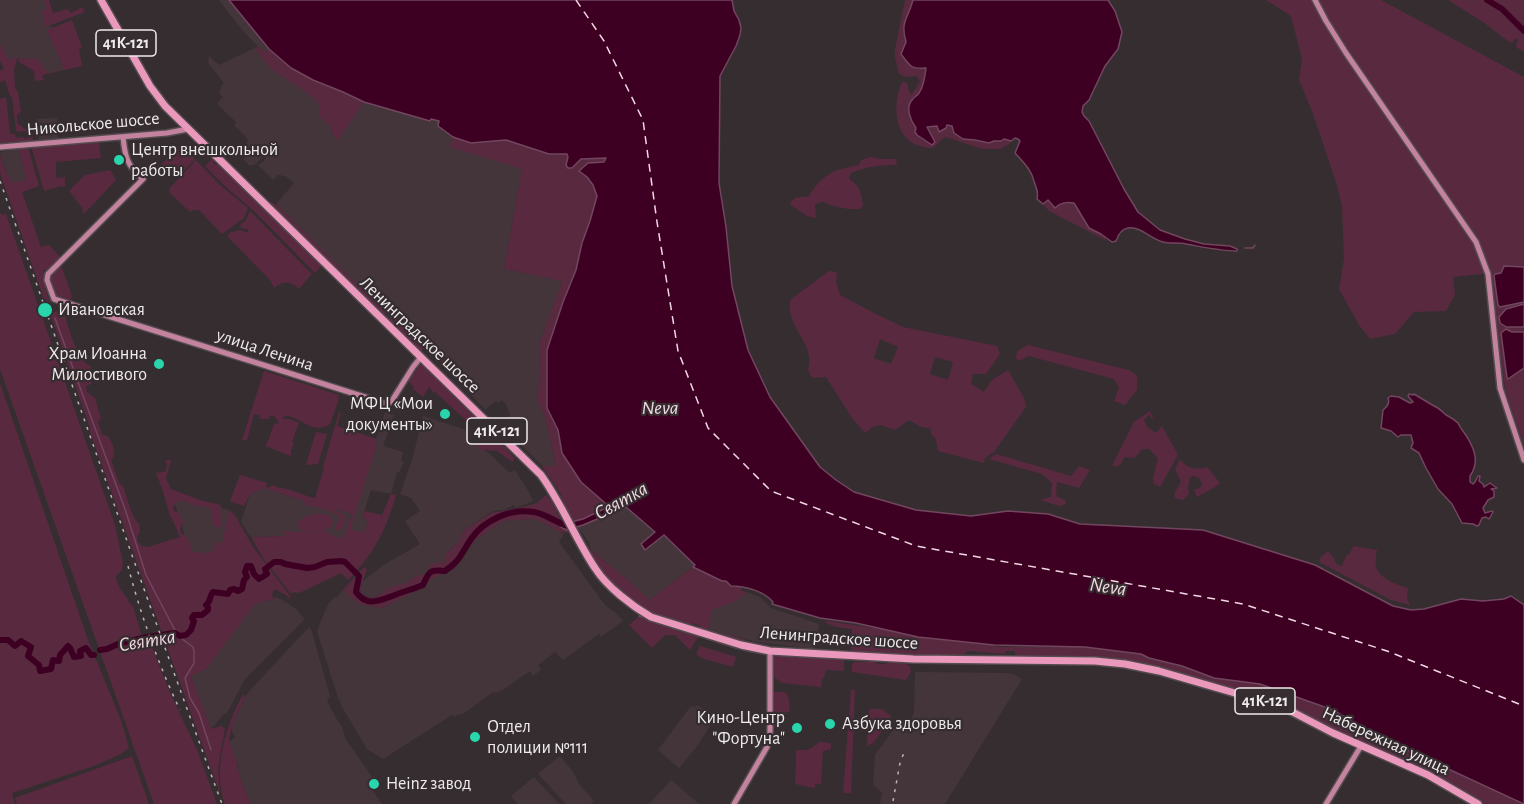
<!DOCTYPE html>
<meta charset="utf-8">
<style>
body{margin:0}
canvas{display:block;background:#352d30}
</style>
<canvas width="1524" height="804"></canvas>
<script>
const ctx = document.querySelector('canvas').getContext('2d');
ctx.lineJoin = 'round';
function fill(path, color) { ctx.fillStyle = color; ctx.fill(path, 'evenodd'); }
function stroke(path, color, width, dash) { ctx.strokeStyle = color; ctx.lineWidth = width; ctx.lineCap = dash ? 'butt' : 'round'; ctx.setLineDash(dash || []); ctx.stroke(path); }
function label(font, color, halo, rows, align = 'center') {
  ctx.font = font + ' "Alegreya Sans",sans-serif'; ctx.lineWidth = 4.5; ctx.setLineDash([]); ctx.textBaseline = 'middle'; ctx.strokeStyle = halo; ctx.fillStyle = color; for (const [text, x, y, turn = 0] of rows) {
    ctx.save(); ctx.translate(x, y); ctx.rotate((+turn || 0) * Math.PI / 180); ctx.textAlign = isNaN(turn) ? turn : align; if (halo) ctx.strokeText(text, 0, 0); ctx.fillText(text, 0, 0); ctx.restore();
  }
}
const built = new Path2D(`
 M0 0H44L47 9 49 26 51 25 52 29 47 30 62 64 63 70 47 74 38 59 17 58 9 60 0 45Z
 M219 0H229L269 49 265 52 258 47 239 26Z
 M255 48 271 69 306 92 320 105V111L330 125 333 136 337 140 364 102 430 121 431 119 439 121 438 126 453 137 451 147 522 169 504 269 562 281 539 345 540 373 537 395 538 402 545 417 556 467 542 466 505 428 507 425 504 422 510 415 506 404 502 400 498 403 496 401 485 410 443 364 440 361V354L417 331 393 321 276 204 294 183 285 176 278 175 273 180 258 165 264 161 266 157 264 155 256 164 250 166 244 160 245 150 248 139 234 125 236 122 217 104 223 97 219 93 221 89V86L224 83 208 63 209 56 219 65Z
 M57 118 58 140 39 142 37 119Z
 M19 149 26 180 13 183 9 177 7 175 0 152Z
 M385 412 394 415 383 446 403 452 401 461 404 462 399 472H397L391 494 371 490 362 518 368 520 365 532 360 533 351 530 350 526 377 444 375 443Z
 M423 416 463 429 510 473 515 470 530 494 533 501 516 508 514 505 503 510H497L489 513 464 530 460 540 446 554V559L443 562 431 569 425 575 412 578 406 583 375 597 370 598 361 593 360 589 362 582 382 566 420 544 405 521 420 511 411 498 400 494 412 460Z
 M264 488 304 501H315L352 514 344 538 289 536 251 537 241 522 250 494Z
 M172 494 229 510 223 542 216 552 193 562Z
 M626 507 655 532 645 549 664 535 695 565 649 600 637 588 590 549 589 543 581 531H578L576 527 583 525Z
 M535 519 564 534 559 542 605 605 616 613 623 621 601 637 599 634 563 660 555 652 538 665 541 670 533 676 530 671 501 691 492 693 463 714H459L454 717 452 715 383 759 367 749 341 705V704L338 697 330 673 317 631 327 606 334 597H337L343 590 359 604 383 608 428 581 455 568 475 540 503 521Z
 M747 592 760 597 771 608 819 624 815 649 757 642 708 630 712 610 737 600Z
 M274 597 281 599 296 609 305 619 245 679 227 713 223 715 211 729 191 676 206 669 255 604 264 601 274 600Z
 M309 627 311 629 330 696 327 701 339 723 342 726 345 738 379 787 373 791 382 804H250L237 769 239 768 229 741 235 738 231 729 232 725 245 697 252 688Z
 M915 672 1004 673 1013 674 1022 679 945 804H880L882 793 873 784 875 755 897 725 900 726 905 717 910 720 914 713Z
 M697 705 716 716 698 745 679 768 658 750 691 706 695 707Z
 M560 756 573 772 579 784 594 801 591 804H566L538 774Z
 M534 777 559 804H518L511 796Z
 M671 780 699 804H649Z`);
const green = new Path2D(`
 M44 0H49L53 13 67 9 71 13 82 7 85 12 51 25 45 26 42 11 47 9Z
 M905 0H913L903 31 906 42 926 68C925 83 923 90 912 100L917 134 935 142 927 127 937 126 939 131 947 125 952 126 954 133 963 139 975 140 989 143C997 139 1003 138 1011 141L1009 144 1000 149H982L946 137C938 139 939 147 931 148 926 148 921 146 917 145 893 136 893 102 902 82L907 83 909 91 911 95 920 82 917 76 906 77 899 74 895 57V49Z
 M1266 0H1381L1524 77V267L1504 266 1500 306 1524 302V304L1506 309 1500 323 1506 327H1524V332H1512L1509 378 1524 368V446L1505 389 1490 273 1453 277 1455 295 1446 311 1414 312 1395 334 1370 339 1359 325 1339 289 1344 259 1342 206 1335 179 1312 111 1299 80 1302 59 1291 16Z
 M1448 0H1524V52L1516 47 1518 39 1516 38 1513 42H1509L1483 22Z
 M72 20 82 47 79 49 82 66 42 75 44 80 35 81 34 71 19 62V59H17L14 70 15 88 18 92 21 112 17 115V123L25 129 32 130 33 142 0 144V99L6 97 10 134H15V137L17 138 24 137 25 139H28L26 131 18 132 16 130 12 97 10 96 5 80 0 82V71L4 69 0 61V45L9 59 17 58 38 59 48 73 63 70 62 64 47 30Z
 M258 47 265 52 269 49 291 68 313 80 343 92 364 102 338 140 333 136 330 125 319 117V104L306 92 271 69 255 48Z
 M453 137 472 143 506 140 549 154H568L566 165 572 168 581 159 606 158 605 162H598L587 177 593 185 597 196 590 221 582 243 576 270 563 302 547 350V408L558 430 562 453 581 482 605 503 606 508 583 519 573 522 559 491 542 466H556L545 417 538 402 537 395 540 373 539 345 562 281 504 269 522 169 450 147Z
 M99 141 101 158 56 162V178L65 177V187L61 186 44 191 32 149 33 147Z
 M181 145 195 159 178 177 168 168 161 175 156 170Z
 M26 148 29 150 39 186 22 192 41 247 49 245 61 258 47 270H43L47 287 45 288 50 302 47 303 46 299H44L0 173V154L7 175 9 176 13 183 26 180 19 149Z
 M870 157 883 159H896L897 164 895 165C879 165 865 167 851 173L849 178C852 181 857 185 859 188 860 190 863 203 863 205L860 209C852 210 842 208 834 206 825 204 825 198 815 205L816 216 815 218 807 216 790 204C793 196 800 197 808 197 824 173 832 170 859 165L861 160Z
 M212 159 215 165 220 164 323 264 315 273 252 209 227 188 205 166Z
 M196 160 220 185 248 208 244 218 222 234 199 210H193L190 212 169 192 170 188Z
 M110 170 116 180 84 214 82 211 83 209 69 191 85 175Z
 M1047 200 1055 208C1061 202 1067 202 1074 203L1089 228 1101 234 1106 238 1105 240 1049 211 1043 204Z
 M269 202H271L278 206 386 313 383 315Z
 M250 211 312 274 299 289C290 281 284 280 274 288L270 280 228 237 229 233 240 230 250 233 247 229 241 228 240 225 246 220Z
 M0 213 3 215 6 214 115 525 123 563 122 570 116 576C116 587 126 594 130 604L133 606 143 640 149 639 170 693 198 752 217 804H154L0 369Z
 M59 267 62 268 72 296 70 301 56 297 49 280V276Z
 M829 271 837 272 836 282 840 295 874 313 903 327 997 346 1000 354 986 374H973L971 384 984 392 992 380 1008 370 1024 398 1026 407 994 452 985 458 984 463 938 451 936 439 931 434V429L919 426 909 420 895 430 881 425 873 427 865 433 852 418 826 377 812 378 808 370C815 349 795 333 791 315 789 310 790 304 790 300ZM880 339 898 347 891 364 874 358ZM935 357 953 362 948 380 930 374Z
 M62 310 60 312 62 316H65C69 330 78 361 90 366 93 373 93 377 91 384L86 386 87 392 95 398 101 419 98 422 102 435 108 436 113 446 114 456 111 460 119 483 123 486C128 499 130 514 139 524L140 532 137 537 138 542 142 546 148 547 180 537 174 523 170 516 163 491 156 473 166 471 167 464 165 461 169 459 171 461 166 478 171 489 200 500 221 505C219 514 223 519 221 527L218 528 211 522 212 512 210 508 193 505 182 500 175 504 173 507 174 511 179 513 183 522 180 529 181 533 187 537 193 552 205 553 213 551 215 543H222L229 510 235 515 253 547 291 597 286 600 289 597 275 589 272 595 274 600 264 601 255 604 206 669 191 676 211 729 221 726 225 728 218 768 220 794 89 429 90 428 50 313Z
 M389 317 393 321 397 319 404 326 408 323 421 335 419 337 427 345 421 351H419L387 319Z
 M1028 345 1128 370 1137 375V390L1125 405 1114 401 1119 387 1114 379 1029 356 1018 361 1016 358 1017 351Z
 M420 365H425L456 399 494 434 515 459 512 462 496 450 490 451 486 449 483 452 476 445 479 442 482 443 478 438 472 439 467 431H469L480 435V432C468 423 458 412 446 402 442 398 438 396 435 391L434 393 429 387 423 397 413 389 414 387 408 381Z
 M264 371 339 395 338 402 330 424C311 436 301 415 284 416L283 419H290L299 423 292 442 294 444 291 450V456L265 446 268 441 274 424 279 423 275 417 271 415 268 419H260L259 415 254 414 247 440H242Z
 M0 383 88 640 121 720 129 748 119 755 94 766 12 793 15 804H0Z
 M1150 411 1154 420 1149 415 1144 420 1147 427 1156 433 1162 426 1178 455 1160 487 1154 484 1153 477 1158 458 1149 449H1142L1135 458 1125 457 1119 466H1112L1134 422Z
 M339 412 341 413 337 426 377 439 375 443 377 444 351 526 352 527 351 530 365 532 368 520 362 518 364 511 382 515 391 494 396 495C386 530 374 554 348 580L341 573 299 593 294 592 291 594 263 558 251 537 286 536 283 532 286 531 306 533 299 529 298 523C305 513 320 512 330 516L333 522 331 527 324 530 308 532 325 531 334 536V537L344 538 352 514 335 508 338 512 344 514C346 521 344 526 341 531H338C333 526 337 523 340 519V516C329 511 317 506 305 505L304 501 264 488 250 494 244 506 230 501 240 475 267 483 266 487 269 488 272 485C279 489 288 488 296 492 303 494 308 497 315 498L324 468 323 467Z
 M316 432 327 434 318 464 307 465 306 463 307 461Z
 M996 454 1071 476 1079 466 1090 470 1079 488 1057 482 1056 496 1065 500 1066 504 1059 506 1040 500 1051 497 1052 483 1042 474 989 459Z
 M1180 459C1187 469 1196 470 1207 467L1220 483 1215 487 1197 497 1194 490 1200 488 1202 484 1199 478 1193 476 1190 477 1188 487 1189 494 1183 500 1175 498V492L1181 482 1175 469Z
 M546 495 551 500 563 524 562 527 567 530 569 533 560 532 535 519 503 521 475 540 455 568 428 581 424 587 382 608 359 604 343 590 364 567 367 569 360 589 361 593C376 605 380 591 393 586 397 585 403 585 407 582 414 578 417 574 425 575L431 569 429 564 444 562 446 559V554L460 540 464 530 491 513 520 508 537 503Z
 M1354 546 1377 550C1376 555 1375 561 1376 566 1378 578 1397 585 1408 588L1407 598 1410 605 1391 600 1319 562 1321 557 1328 551 1334 558 1336 564 1342 566 1346 556 1349 554Z
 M590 549 637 588 649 600 693 567 722 581H726L731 586H740L742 591 747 592 738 600 712 610 708 630 745 639 744 640 741 642 700 629V626L693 623 691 625 654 615 636 604 601 573 588 550Z
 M638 617 698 637 690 650 675 635H665L652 648 629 625Z
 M826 621 889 630 918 637 992 645 997 647H1085L1141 654 1149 658 1182 666 1214 678 1260 684 1333 710 1375 735 1524 804H1484L1428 772 1320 723 1270 699 1242 690 1125 661 1110 659 1015 658V651H1005V654L968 651 960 657 900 655 851 652 852 629 836 627 826 623Z
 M700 646 736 657 733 667 701 658 696 654Z
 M775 655 844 659V671L826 670 824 677 822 679 821 687 782 683 775 678 774 675 773 661Z
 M872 660H874L878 664H885L891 661 906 664 910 666 911 672 906 680 852 672V664L854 662H868Z
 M851 690H855L851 793H843Z
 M774 692H785C790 698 790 704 789 712L782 713 781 724 775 728 773 725Z
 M243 694 245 697 232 725 229 740 238 766 237 769 250 804H225C212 769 226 725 243 694Z
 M869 709H882L892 717 874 742 867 747Z
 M820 742 831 743V749L823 751 821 784H815V788L795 784 796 767V750H808Z
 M132 756 149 804H17L15 798Z`);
const water = new Path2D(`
 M229 0H732L734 11 739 20 741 28 740 35 736 46 720 76 719 183 726 227 732 286 748 350 770 397 820 467 836 480 854 492 916 510 971 516 1008 511 1048 514 1080 524 1203 530 1315 565 1393 606 1411 610 1424 609 1461 599 1483 601 1504 599 1511 596 1524 605V804L1375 735 1333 710 1260 684 1214 678 1182 666 1149 658 1141 654 1085 647 994 645 918 637 856 623 820 618 772 604 773 602C764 591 745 586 731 586L726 581H722L693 567 695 565 664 535 645 550 641 544 655 532 626 507 583 525 567 530 561 527 563 524 583 519 606 508 605 503 581 482 562 453 558 430 547 408V350L563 302 576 270 582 243 590 221 597 196 593 185 587 177 579 171 588 163 604 162 606 158 581 159 572 168H568L566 165 568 157 567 154H549L506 140 471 143 453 137 438 126 439 121 431 119 430 121 364 102 343 92 313 80 291 68 269 49Z
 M913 0H1108L1115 11 1122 32 1118 49 1105 66 1089 100 1083 106 1082 112 1084 116 1089 121 1124 189 1138 212 1160 230 1185 239 1204 244 1230 246 1237 249V251C1220 251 1203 247 1186 244 1178 242 1170 244 1163 242 1151 239 1140 226 1128 228 1122 229 1118 235 1116 241L1112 242 1101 234 1089 228 1074 203C1067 202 1061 202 1055 208L1048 200 1043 204 1037 199C1039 192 1036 188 1034 181 1031 169 1023 162 1015 153L1020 141 1018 139 1015 138 1011 141 1004 139 1001 141H994L989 143 975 140 963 139 954 133 952 126 947 125 946 128 939 132 937 126 927 127 935 142 932 145 917 135 915 132 916 128C911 121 905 108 912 100 914 97 917 96 919 93 924 86 925 76 926 68 910 69 910 66 901 54L906 42C900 21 908 19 913 0Z
 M1504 266 1524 267V302L1500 307 1498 305 1494 276 1495 274 1501 273Z
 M1524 304V327H1506L1500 323 1499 317 1506 309Z
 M1506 329 1512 332H1524V368L1508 379 1507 378 1501 333Z
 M1409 394 1413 395 1414 394 1434 406C1439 408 1442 411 1446 415 1450 417 1455 420 1458 423 1459 425 1462 430 1463 431 1473 445 1481 461 1470 476V482L1473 484 1475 482 1478 476H1480L1479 481 1483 484 1484 487 1490 483 1497 488 1491 489 1494 491V497L1488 500 1483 508 1485 513 1492 511 1493 512 1489 519 1486 517 1482 518 1479 525 1477 526 1473 524 1462 523 1452 504 1438 489 1426 468 1419 453 1411 448 1413 443 1411 435H1401L1398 437 1391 431 1381 428 1383 410C1387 407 1390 403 1388 398L1391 396 1399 397 1410 403 1413 402 1408 396Z`);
const stream = new Path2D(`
 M1245 248H1253L1255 245
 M55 318 82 393 125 509 146 575 178 636 193 647 194 651V663L185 678 190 698 199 713 211 750
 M639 616 698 636
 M705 638 736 648
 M743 650 763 654`);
const river = new Path2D(`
 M1487 0 1502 9 1524 31
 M0 640H8L15 646 21 641 31 647 28 656 39 665 40 671 51 669 53 660 59 661 60 655 68 646 70 648 74 657 81 656 80 651 86 648 91 655H94
 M100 650 107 649 118 644 147 637 175 633 180 636 186 635 191 630 194 621 192 618 194 615H202L208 610V607L206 605C211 602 209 596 213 592L228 594 230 590 234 589 238 591 242 589 244 580 247 577 245 572 247 566H251L254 574 259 579 267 574 265 569 274 562H281L285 564 307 568 315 567 327 562 341 561 345 562 359 576 356 592C367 608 381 600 395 595 404 591 414 589 423 585 429 572 429 569 445 571 461 560 461 554 471 539 484 520 511 508 534 512 547 514 557 524 569 526`);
const ferry = new Path2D(`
 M576 0 604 41 643 120 657 222 678 351 708 428 771 491 916 546 1243 604 1387 651 1524 706`);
const secondary = new Path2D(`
 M1315 0 1326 21 1346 53 1476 242 1488 274 1500 388 1524 460
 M123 137C125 157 127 166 143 179L48 274 47 280 54 299 384 403H389L393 399 413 367 421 357
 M0 147 167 133 188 129
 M734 804 767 747 770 736V651
 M1326 804 1361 746`);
const primary = new Path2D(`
 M101 0 150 86 165 106 541 475C562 504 575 538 595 568 607 587 632 606 651 617L741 645 770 651 913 659 1095 661 1125 664 1159 671 1283 707 1333 733 1428 775 1478 804`);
const rail = new Path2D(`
 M0 181C74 388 145 597 222 804
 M128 566C140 613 159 666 180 710
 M893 801 900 763 905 750`);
const markers = [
 [119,160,6,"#28d5ad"],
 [45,310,8,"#28d5ad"],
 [159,364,6,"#28d5ad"],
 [445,414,6,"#28d5ad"],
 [830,724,6,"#28d5ad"],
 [797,728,6,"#28d5ad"],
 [475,737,6,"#28d5ad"],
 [374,784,6,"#28d5ad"]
];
const shields = [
 [126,43,60],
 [497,431,60],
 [1265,701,60]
];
const shieldNames = [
 ["41К-121",126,43],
 ["41К-121",497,431],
 ["41К-121",1265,701]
];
const streetNames = [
 ["Никольское шоссе",93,124,-5],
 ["Ленинградское шоссе",420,335,44],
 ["улица Ленина",265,350,18],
 ["Ленинградское шоссе",839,638,4],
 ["Набережная улица",1386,741,25]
];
const poiNames = [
 ["Центр внешкольной",131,150],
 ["работы",131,171],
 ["Ивановская",58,310],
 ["Храм Иоанна",147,354,"right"],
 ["Милостивого",147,375,"right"],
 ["МФЦ «Мои",433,404,"right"],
 ["документы»",433,425,"right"],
 ["Кино-Центр",785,718,"right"],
 ["\"Фортуна\"",785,739,"right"],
 ["Азбука здоровья",842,724],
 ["Отдел",487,727],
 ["полиции №111",487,748],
 ["Heinz завод",386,784]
];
const waterNames = [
 ["Neva",660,408],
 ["Святка",621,501,-29],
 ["Neva",1108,587,8],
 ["Святка",147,641,-9]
];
fill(built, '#44353b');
fill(green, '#592940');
fill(water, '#3d0022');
stroke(water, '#72465f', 1.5);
stroke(stream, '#72465f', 1.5);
stroke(river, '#3d0022', 6);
stroke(ferry, '#f2d8e2', 1.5, [8, 6]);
stroke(secondary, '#534b4e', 8);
stroke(primary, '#534b4e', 10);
stroke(secondary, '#c3829e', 5);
stroke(primary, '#eb98bd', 7);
stroke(rail, '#bbb5b7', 1.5, [3, 6]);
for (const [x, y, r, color] of markers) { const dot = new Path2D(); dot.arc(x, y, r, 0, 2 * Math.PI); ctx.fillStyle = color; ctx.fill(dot); stroke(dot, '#352d30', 2); }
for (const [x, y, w] of shields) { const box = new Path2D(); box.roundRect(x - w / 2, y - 13, w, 26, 4.5); ctx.fillStyle = '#352d30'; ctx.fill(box); stroke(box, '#efeaec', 1.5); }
label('bold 16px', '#efeaec', null, shieldNames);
label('18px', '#efeaec', '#352d30', streetNames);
label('18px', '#efeaec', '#352d30', poiNames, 'left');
label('italic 20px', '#f2d8e2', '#352d30', waterNames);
</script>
